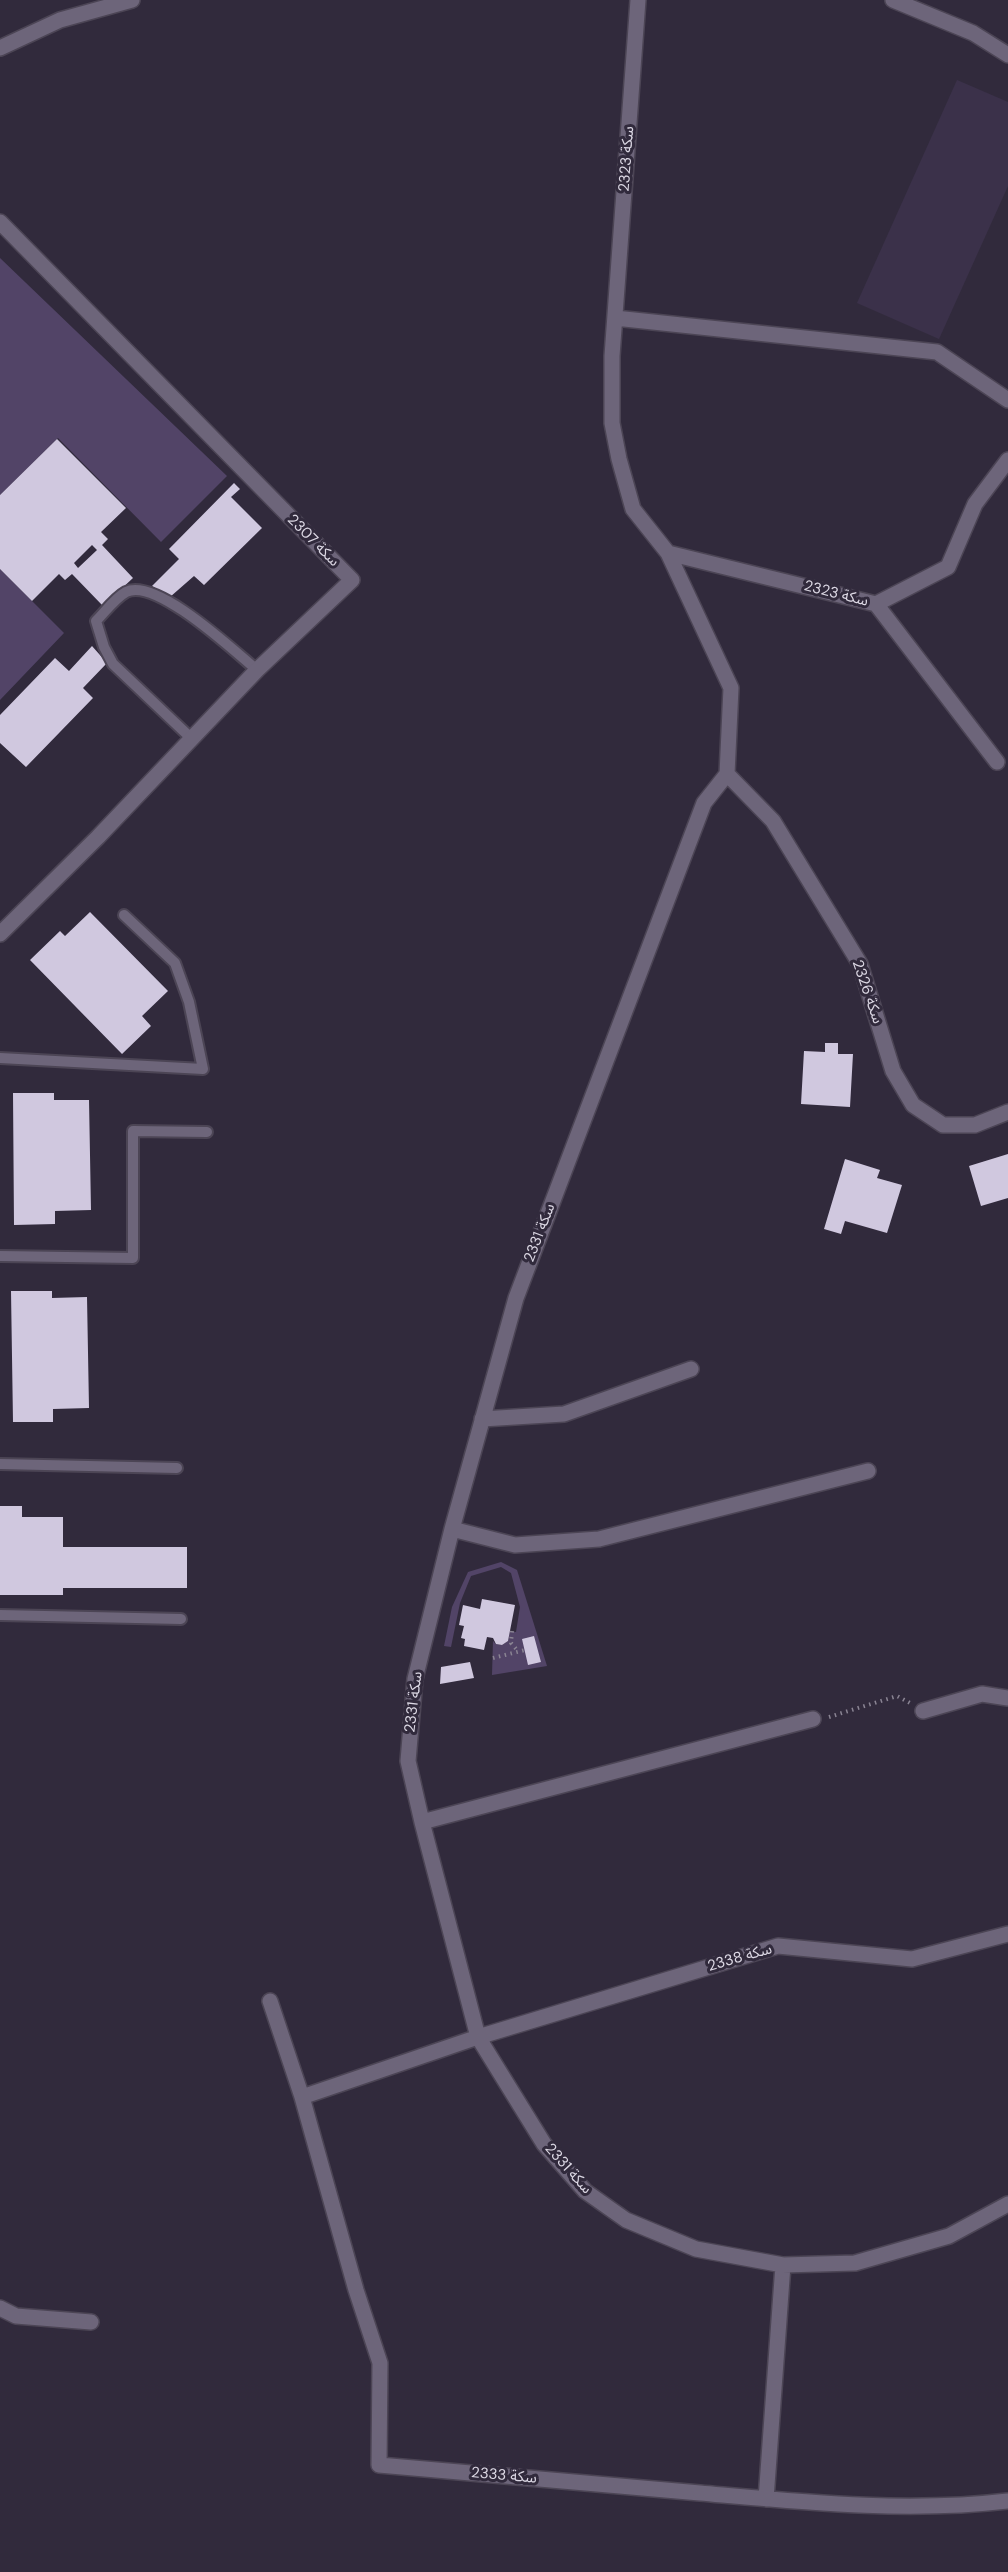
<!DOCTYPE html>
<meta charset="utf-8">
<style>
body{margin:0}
canvas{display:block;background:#312a3c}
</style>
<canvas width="1008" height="2572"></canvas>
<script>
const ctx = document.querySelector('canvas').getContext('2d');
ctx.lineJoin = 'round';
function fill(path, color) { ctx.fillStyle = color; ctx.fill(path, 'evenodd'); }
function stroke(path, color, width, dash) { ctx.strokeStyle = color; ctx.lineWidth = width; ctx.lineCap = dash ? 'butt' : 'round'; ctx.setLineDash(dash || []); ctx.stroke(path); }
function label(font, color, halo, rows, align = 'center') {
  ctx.font = font + ' "DM Sans","Noto Sans Arabic",sans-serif'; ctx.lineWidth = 6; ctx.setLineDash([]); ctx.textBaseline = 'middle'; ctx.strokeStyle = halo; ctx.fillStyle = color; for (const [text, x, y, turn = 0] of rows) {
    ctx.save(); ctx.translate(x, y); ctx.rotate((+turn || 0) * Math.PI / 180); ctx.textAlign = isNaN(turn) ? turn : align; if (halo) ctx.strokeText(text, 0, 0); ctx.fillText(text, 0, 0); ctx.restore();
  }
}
const built = new Path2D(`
 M957 80 1008 102V186L939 339 857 303Z`);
const green = new Path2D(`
 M0 258 227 476 161 542 58 438 0 495Z
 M0 569 64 633 0 700Z
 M501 1562 517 1570 547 1666 492 1675 493 1641 496 1644 502 1645 508 1641 510 1631 516 1632 520 1607 511 1573 501 1567 471 1576 460 1603 451 1647 444 1646 452 1607 468 1572Z`);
const building = new Path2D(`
 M57 439 126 508 101 532 108 539 102 545 133 578 103 606 72 574 65 580 59 574 32 601 0 569V495ZM92 545 97 550 78 568 74 563Z
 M234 483 240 489 231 497 262 528 204 585 194 576 170 597 152 586 179 559 169 549Z
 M92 646 107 663 83 688 93 698 26 767 0 743V715L55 658 69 671Z
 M90 912 168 991 142 1016 151 1026 122 1054 30 960 60 931 65 936Z
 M825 1043H838V1054H853L850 1107 801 1104 804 1051 825 1052Z
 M13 1093H54V1100H89L91 1210 55 1211V1224L14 1225Z
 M1008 1154V1198L981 1206 969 1166Z
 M845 1159 880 1170 877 1178 902 1185 887 1233 845 1221 841 1234 824 1229Z
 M11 1291H52V1298L87 1297 89 1408 53 1409V1422H13Z
 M0 1506H22V1517H63V1547H187V1588H63V1595H0Z
 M482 1599 515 1605 508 1641 502 1645 496 1644 493 1638 487 1637 484 1650 464 1646 465 1639 461 1638 464 1626 459 1625 463 1605 480 1609Z
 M534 1636 541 1662 528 1665 522 1639Z
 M470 1662 474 1678 440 1684 441 1667Z`);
const path = new Path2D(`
 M512 1631 511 1643 518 1651
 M493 1658 525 1650
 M829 1717 897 1696 910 1703`);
const lane = new Path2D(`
 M191 738 113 664 104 647 96 621C105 612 115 598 126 592 156 577 234 651 257 670
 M0 1058 203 1069 189 1002 175 963 124 915
 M0 1256 133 1258V1131L207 1132
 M0 1464 177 1468
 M0 1615 181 1619`);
const street = new Path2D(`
 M638 0 612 356V423L619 459 633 509 668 553 731 688 727 774
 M893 0 973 33 1008 55
 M0 48 60 20 132 0
 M0 222 352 580 257 670 98 837 0 934
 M615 318 937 352 1008 400
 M668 553 876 604 948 567 975 504 1008 460
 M876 604 997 762
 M727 774 704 803 516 1298 452 1529 415 1679 408 1761 422 1822 478 2037 544 2144 585 2191 626 2220 696 2249 783 2265 855 2263 949 2236 1008 2204
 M727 774 773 821 860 964 893 1071 913 1105 943 1125H975L1008 1112
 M482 1419 564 1414 691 1369
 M452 1529 515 1545 599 1539 868 1471
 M923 1711 982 1694 1008 1698
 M422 1822 813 1719
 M270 2001 302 2097 356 2290 380 2363 379 2465C486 2474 593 2484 700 2493 802 2502 906 2513 1008 2501
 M302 2097 478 2037 778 1946 912 1959 1008 1934
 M0 2308 16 2316 91 2322
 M766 2499 783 2265`);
const streetNames = [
 ["سكة 2323",627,159,-86],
 ["سكة 2307",313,541,45],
 ["سكة 2323",836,594,14],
 ["سكة 2326",867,992,71],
 ["سكة 2331",540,1233,-69],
 ["سكة 2331",414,1702,-83],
 ["سكة 2338",740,1958,-16],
 ["سكة 2331",568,2169,48],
 ["سكة 2333",504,2476,5]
];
fill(built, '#3b314a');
fill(green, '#524467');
fill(building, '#d0c8df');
stroke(lane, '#4c4555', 14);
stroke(street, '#4c4555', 18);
stroke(path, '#8a8493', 4, [1.5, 4.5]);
stroke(lane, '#6d657a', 10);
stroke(street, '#6d657a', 15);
label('15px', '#dcd8e4', '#312a3c', streetNames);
</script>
